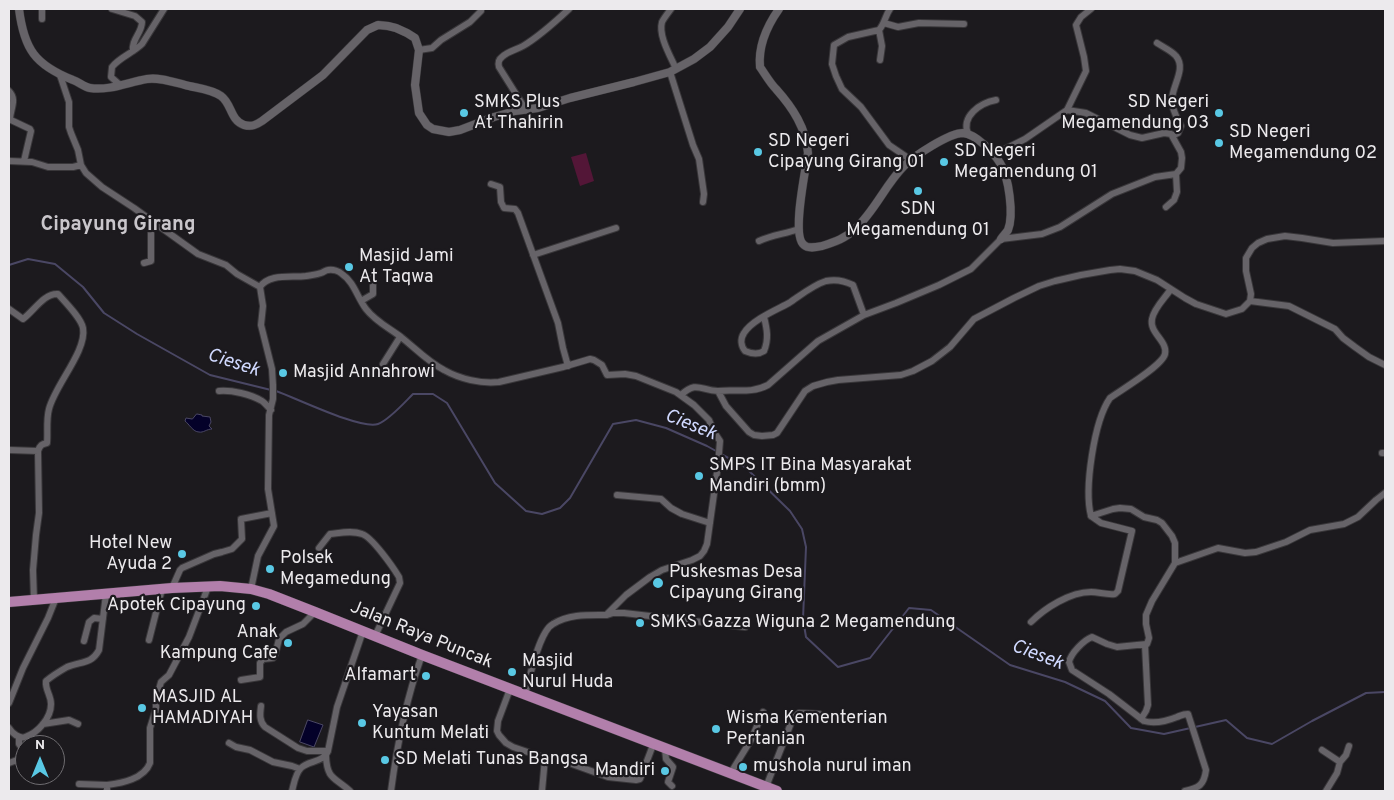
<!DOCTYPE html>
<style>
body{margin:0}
#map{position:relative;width:1394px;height:800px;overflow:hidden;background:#1c1a1e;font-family:Overpass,sans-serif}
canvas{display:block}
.frame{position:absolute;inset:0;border:10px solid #eceaed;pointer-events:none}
.north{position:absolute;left:15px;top:735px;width:50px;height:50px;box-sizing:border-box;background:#1c1a1e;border:1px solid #6f6d71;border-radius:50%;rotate:0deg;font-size:14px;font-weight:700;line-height:20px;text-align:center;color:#eceaed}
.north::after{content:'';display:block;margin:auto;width:18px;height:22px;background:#59c8e4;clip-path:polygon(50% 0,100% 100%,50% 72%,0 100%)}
</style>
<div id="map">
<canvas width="1394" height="800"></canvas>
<div class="frame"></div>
<div class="north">N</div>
</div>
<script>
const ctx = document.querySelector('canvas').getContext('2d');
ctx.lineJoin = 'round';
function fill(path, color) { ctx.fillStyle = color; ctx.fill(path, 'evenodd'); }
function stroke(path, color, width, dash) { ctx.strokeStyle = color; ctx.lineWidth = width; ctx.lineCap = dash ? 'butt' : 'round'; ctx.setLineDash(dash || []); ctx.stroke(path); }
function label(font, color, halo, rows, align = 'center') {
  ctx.font = font + ' Overpass,sans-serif'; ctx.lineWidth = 4.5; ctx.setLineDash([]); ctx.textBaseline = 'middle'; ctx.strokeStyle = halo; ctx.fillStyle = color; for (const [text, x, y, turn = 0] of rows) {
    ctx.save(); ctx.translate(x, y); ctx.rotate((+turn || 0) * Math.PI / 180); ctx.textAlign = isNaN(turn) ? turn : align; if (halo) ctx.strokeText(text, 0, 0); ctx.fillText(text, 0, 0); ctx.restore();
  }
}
const green = new Path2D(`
 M586 153 594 181 580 186 571 157Z`);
const water = new Path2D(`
 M197 414 202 415V416L210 417 211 422 209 426 212 429C207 429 203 433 199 432 193 432 189 424 185 421L186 418 192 419Z
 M308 720 323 725 314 747 300 742Z`);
const stream = new Path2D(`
 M9 265 28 259 55 264 83 287 104 313 137 334 210 375 271 390
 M276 391C296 398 361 430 378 424 389 420 404 403 413 394H433L447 403 495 483 526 511 542 514 560 508 570 498 613 424 636 420 666 428 707 446 716 451
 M721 454 745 467 790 511 802 529 806 547 803 619 806 637 838 667 870 658 909 608 931 610 1010 665 1065 682 1105 701 1131 728 1164 734 1226 720 1247 738 1272 744 1312 721 1366 693 1385 692`);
const minor = new Path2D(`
 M42 9V19
 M112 9 135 16 142 22C142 33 131 40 133 51
 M671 9C668 13 664 18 662 22 658 36 671 57 676 69
 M884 23 898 27 919 23 964 24
 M879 30 848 37 834 45 832 64 836 76 842 89 861 107 889 145 911 160
 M1157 43C1163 47 1172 51 1176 56 1187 69 1171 87 1172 101 1172 110 1177 118 1181 126L1178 133 1172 136
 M419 50 432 48 441 40 470 22 481 11V9
 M880 60 882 46 879 30C885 23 885 16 890 9
 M670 72 693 145 699 159 704 194 703 202
 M60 75 69 102V127L71 133 78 150 81 165 86 173 102 187 134 208 198 254 226 265 237 274 260 287
 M120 85 111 77 112 67C120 57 133 53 142 44L164 9
 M9 91C17 99 11 108 10 118L11 120 30 129 31 131 24 161
 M526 110 499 67C498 63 498 60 502 57 508 51 516 50 523 46 540 36 555 22 569 9
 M1067 110 1086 71 1084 57 1076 25 1081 17 1091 9
 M968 134C961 116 980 103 996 100
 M989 150H1003L1025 139 1067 110 1086 113 1130 135 1142 138 1164 133 1171 134 1181 152 1182 158 1181 168 1176 174 1177 192 1174 200 1166 207
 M9 161 32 162 48 167H73L81 165
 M491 184 500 187 501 202 504 208 515 209 518 213 558 323 563 348 568 366
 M759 241C772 235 785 234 799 229
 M533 255 616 228
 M144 263 151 261V221
 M260 287C269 273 292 278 306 276 311 275 316 275 321 273 324 272 326 270 328 270 333 269 339 271 342 274 354 282 357 297 366 309 375 321 389 328 401 337 415 348 428 362 444 370 460 379 481 384 499 382L563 367 590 359 594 360 602 365 607 375 625 374 636 376 676 392 694 405 709 420 714 432 720 441 718 465 707 544 704 551 700 556 692 560 662 570 650 577 626 595 606 615C588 615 569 614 553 624 539 631 529 680 525 695
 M1171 289C1165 298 1154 308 1152 319 1149 333 1168 341 1165 354 1162 366 1121 390 1110 398 1094 421 1084 489 1091 516L1113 509 1120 508 1131 509 1144 517 1157 520 1162 523 1172 536 1175 543V563L1152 601 1146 615V624L1149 638 1147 644 1117 647 1107 644 1092 637C1084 640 1071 653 1069 662L1072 670 1109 694 1144 721C1154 724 1167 721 1177 717 1182 715 1183 714 1188 714L1206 770C1204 785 1199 788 1185 791
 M361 301 373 294V275
 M1250 301 1289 306 1335 329 1343 338 1355 347 1369 357 1385 365
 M9 309 23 319C34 311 44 293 58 294 66 303 81 318 83 328 87 351 55 385 49 409 46 420 48 433 47 443 42 444 40 445 38 451L39 513 36 535 33 570 34 600
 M764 317C767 329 769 339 764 351 758 355 752 354 745 351 741 346 740 339 744 333 752 320 776 310 789 303 801 295 813 285 826 281 835 279 845 281 853 285L864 315 896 303 939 285 971 269 1001 239 1042 234 1060 227 1112 194 1155 177 1176 174
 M383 364 400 337
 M219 391C232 390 250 394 262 401 265 403 268 407 271 410
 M718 391C735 389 751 394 768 385L818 341 864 315
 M681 395C697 380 701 391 718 391L726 406 749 432 754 435 762 436 773 435 777 433 805 391 813 386 827 382 838 380 901 375 913 371 932 361 950 347 974 319 1014 298 1039 286 1055 281 1081 275 1110 270 1120 269 1135 271 1157 280 1185 298 1196 304 1226 314 1242 309 1250 301 1251 294 1246 271V258L1252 248 1258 243 1267 239 1285 236 1302 238 1333 243 1385 241
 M9 450 38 451
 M1382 453H1385
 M617 495 661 499 671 508 682 514 710 523
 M319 548 330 534C340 533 352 530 362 534 372 537 393 567 399 577L400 583 375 636
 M1175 563 1218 548 1245 553 1256 552 1286 542 1310 530 1344 524 1358 517 1376 500 1385 493
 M172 588 180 570 182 568 214 554 222 552 232 549 242 539 241 519 272 513
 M251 589 258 556 274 526 268 489 269 415 273 399V385L272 369 261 325 263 306 260 287
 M607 615 613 613H624L745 627
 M1031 622C1045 608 1070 592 1091 592 1099 592 1106 595 1115 594L1118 591 1132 531 1101 523 1091 516
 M149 640 162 589
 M84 641 89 622 94 618 103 619
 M241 680 260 677V663L263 659 273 658 275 655 279 639 286 632 303 624 315 612
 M510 689 498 721 497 731 499 735 506 743 513 747 545 758 542 791
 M9 703 23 668 48 618 56 598
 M261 706C260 714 259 721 265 727L298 748 307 751H328
 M1141 719 1146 711 1148 705 1145 645
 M43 724 69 720 78 724
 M9 728C12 733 19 739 25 737 38 733 51 718 51 704 51 695 45 690 46 681 52 676 60 671 67 667 80 661 91 665 99 650L106 594
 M19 737V744L25 752
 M229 743 236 747 250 750 273 762 292 766 300 769
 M665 749 666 759 673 767 668 782 672 786
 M1322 750 1340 762
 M326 756C327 780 335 777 350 791
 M558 759 608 777 636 780 640 779 642 774 653 745
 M9 763 25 757
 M730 774 751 740 763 712
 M79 784 107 785
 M766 787 793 718 799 713 819 714
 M107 791V785C122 783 144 779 150 763V728L156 709V700L161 682 169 675 189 637 208 587
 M292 791C294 784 295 774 301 768 309 760 323 763 328 751L337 707 363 631
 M391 791C397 745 406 699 422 655
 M1326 791 1337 773 1340 762 1346 755 1349 746`);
const tertiary = new Path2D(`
 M19 9C24 49 35 65 73 80 79 82 84 87 90 88 109 91 129 82 147 79 159 77 173 82 185 85 196 88 211 89 221 96 232 104 230 120 244 125 252 127 256 125 262 121L323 75 367 30 378 25 388 26 396 28 407 33 415 38 419 50 415 85 419 113 427 125 433 129 449 132 460 130 494 117 515 111 538 108 570 98 634 82 670 72 694 59 710 47 728 27 740 9
 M779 9C767 26 758 46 760 67 765 74 770 83 776 89 793 108 806 128 808 153 806 169 791 236 804 245 808 249 817 247 822 246 835 242 846 238 855 229 875 211 885 185 904 166 914 156 949 133 963 133 976 134 994 153 1000 163 1009 177 1014 215 1008 230 1006 233 1003 236 1001 239`);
const trunk = new Path2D(`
 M9 602 172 588 220 586 251 589 269 594 315 612 422 655 777 791`);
const markers = [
 [464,113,5,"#59c8e4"],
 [1219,113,5,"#59c8e4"],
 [1219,143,5,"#59c8e4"],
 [758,152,5,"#59c8e4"],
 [944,162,5,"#59c8e4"],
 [918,191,5,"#59c8e4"],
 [349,267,5,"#59c8e4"],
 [283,373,5,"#59c8e4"],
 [699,476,5,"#59c8e4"],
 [182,554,5,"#59c8e4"],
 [270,569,5,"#59c8e4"],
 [658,583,6,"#59c8e4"],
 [256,606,5,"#59c8e4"],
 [640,623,5,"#59c8e4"],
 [288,643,5,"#59c8e4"],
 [512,672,5,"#59c8e4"],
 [426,676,5,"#59c8e4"],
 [142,708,5,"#59c8e4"],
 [362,723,5,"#59c8e4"],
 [716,729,5,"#59c8e4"],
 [385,760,5,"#59c8e4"],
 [743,767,5,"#59c8e4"],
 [665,771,5,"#59c8e4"]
];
const poiNames = [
 ["SMKS Plus",474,103],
 ["At Thahirin",474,124],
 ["SD Negeri",1209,103,"right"],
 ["Megamendung 03",1209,124,"right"],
 ["SD Negeri",1229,133],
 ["Megamendung 02",1229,154],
 ["SD Negeri",768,142],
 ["Cipayung Girang 01",768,163],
 ["SD Negeri",954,152],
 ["Megamendung 01",954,173],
 ["SDN",918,210,"center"],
 ["Megamendung 01",918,231,"center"],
 ["Masjid Jami",359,257],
 ["At Taqwa",359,278],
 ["Masjid Annahrowi",293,373],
 ["SMPS IT Bina Masyarakat",709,466],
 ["Mandiri (bmm)",709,487],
 ["Hotel New",172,544,"right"],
 ["Ayuda 2",172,565,"right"],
 ["Polsek",280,559],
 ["Megamedung",280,580],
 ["Puskesmas Desa",669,573],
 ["Cipayung Girang",669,594],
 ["Apotek Cipayung",246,606,"right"],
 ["SMKS Gazza Wiguna 2 Megamendung",650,623],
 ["Anak",278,633,"right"],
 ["Kampung Cafe",278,654,"right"],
 ["Masjid",522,662],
 ["Nurul Huda",522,683],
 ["Alfamart",416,676,"right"],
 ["MASJID AL",152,698],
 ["HAMADIYAH",152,719],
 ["Yayasan",372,713],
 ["Kuntum Melati",372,734],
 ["Wisma Kementerian",726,719],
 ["Pertanian",726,740],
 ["SD Melati Tunas Bangsa",395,760],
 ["mushola nurul iman",753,767],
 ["Mandiri",655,771,"right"]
];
const streetNames = [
 ["Jalan Raya Puncak",421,636,22]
];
const waterNames = [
 ["Ciesek",233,364,18],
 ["Ciesek",690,426,22],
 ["Ciesek",1037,656,21]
];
const quarterNames = [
 ["Cipayung Girang",118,226]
];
fill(green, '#531637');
fill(water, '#040129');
stroke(water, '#4a4764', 1);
stroke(stream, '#4a4764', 2);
stroke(minor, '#39373a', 8);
stroke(tertiary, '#39373a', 9);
stroke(trunk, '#39373a', 11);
stroke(minor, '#666368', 6);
stroke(tertiary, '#666368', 8);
stroke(trunk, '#b27fab', 10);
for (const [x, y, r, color] of markers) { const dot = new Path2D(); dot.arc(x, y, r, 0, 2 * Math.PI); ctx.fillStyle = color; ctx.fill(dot); stroke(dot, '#1c1a1e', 2); }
label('18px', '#eceaed', '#1c1a1e', poiNames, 'left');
label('18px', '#eceaed', '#1c1a1e', streetNames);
label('italic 19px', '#d0d9ff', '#1c1a1e', waterNames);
label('bold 20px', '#c9c6cb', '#1c1a1e', quarterNames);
</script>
